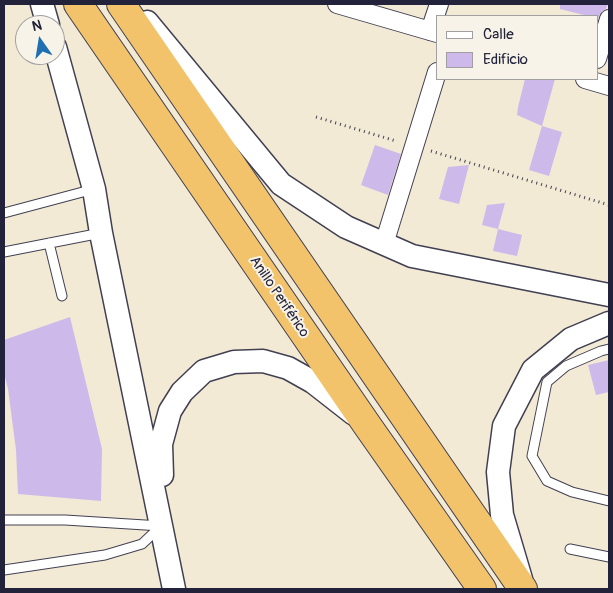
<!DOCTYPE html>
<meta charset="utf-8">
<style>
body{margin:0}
#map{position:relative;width:613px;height:593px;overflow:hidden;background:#f3ead5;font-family:Pangolin,sans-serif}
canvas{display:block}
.frame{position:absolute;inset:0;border:5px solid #22223b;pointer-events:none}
.legend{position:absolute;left:436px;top:15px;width:162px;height:65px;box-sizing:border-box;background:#f7f3e8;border:1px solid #a29fa3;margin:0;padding:6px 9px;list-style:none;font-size:15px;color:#22223b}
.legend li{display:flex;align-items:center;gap:10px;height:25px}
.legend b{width:25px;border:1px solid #a29fa3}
.north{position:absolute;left:15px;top:15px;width:50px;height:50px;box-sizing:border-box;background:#f7f3e8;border:1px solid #a29fa3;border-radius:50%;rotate:347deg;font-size:14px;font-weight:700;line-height:20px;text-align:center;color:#22223b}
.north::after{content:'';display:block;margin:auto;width:18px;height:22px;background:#1f6fb2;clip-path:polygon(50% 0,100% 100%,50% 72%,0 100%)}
</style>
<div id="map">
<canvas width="613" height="593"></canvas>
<div class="frame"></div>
<ul class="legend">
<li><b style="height:6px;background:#fff"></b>Calle</li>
<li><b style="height:14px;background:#ceb9eb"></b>Edificio</li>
</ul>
<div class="north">N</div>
</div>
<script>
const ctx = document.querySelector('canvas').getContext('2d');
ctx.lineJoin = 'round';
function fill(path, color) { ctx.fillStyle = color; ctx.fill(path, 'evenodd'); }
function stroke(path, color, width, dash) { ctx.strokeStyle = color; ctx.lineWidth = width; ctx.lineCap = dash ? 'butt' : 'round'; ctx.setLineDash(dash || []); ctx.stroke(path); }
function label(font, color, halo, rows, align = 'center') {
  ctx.font = font + ' Pangolin,sans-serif'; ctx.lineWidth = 4; ctx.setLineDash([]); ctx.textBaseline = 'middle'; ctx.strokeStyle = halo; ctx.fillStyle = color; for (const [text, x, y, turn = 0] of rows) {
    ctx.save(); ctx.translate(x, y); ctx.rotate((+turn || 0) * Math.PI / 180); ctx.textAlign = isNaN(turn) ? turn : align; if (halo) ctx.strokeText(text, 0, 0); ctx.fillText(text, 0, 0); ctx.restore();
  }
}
const building = new Path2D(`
 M560 4H608L606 9 601 12 598 19H597V16H588L560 9Z
 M525 79H555L542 126 517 115 518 107Z
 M542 126 562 132 549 176 529 170Z
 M375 145 401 154 388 195 361 185Z
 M469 165 459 204 439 199 448 167Z
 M505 203 498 229 482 225 487 205Z
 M498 229 522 235 517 256 493 251Z
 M70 317 102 449 101 501 18 494 16 450 8 389 4 373V340Z
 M609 360V392L596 395 588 365Z`);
const path = new Path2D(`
 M316 117 396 141
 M431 151 609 205`);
const service = new Path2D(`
 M4 213 94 189
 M49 243 62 296
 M4 252 101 233
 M609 349 601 351 566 366 547 382 532 456 547 481 572 492 609 501
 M4 520H65L161 526
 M570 549 609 557
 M4 570 105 555 142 544 159 528`);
const minor = new Path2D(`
 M337 4 437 33
 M430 31 439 4
 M597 59 609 19
 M585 79 609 86
 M384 244 437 72`);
const tertiary = new Path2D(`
 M42 4 48 25
 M147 22 281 184 346 227 412 256 609 295
 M55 47 94 189 101 233 174 589
 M162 475 161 444 170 411 182 392 204 371 234 362 263 361 288 368 313 382 354 414
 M521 579 502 515 498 472 504 426 533 370 571 339 609 323`);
const trunk = new Path2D(`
 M78 4 367 425 482 589
 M121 4 523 589`);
const streetNames = [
 ["Anillo Periférico",279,297,56]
];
fill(building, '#ceb9eb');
stroke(service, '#414052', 11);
stroke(minor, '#414052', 20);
stroke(tertiary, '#414052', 25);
stroke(trunk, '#414052', 30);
stroke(path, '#414052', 3, [1, 4]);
stroke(service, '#fff', 9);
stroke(minor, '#fff', 18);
stroke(tertiary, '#fff', 22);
stroke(trunk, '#f2c36a', 28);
label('14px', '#22223b', '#f7f3e8', streetNames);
</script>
